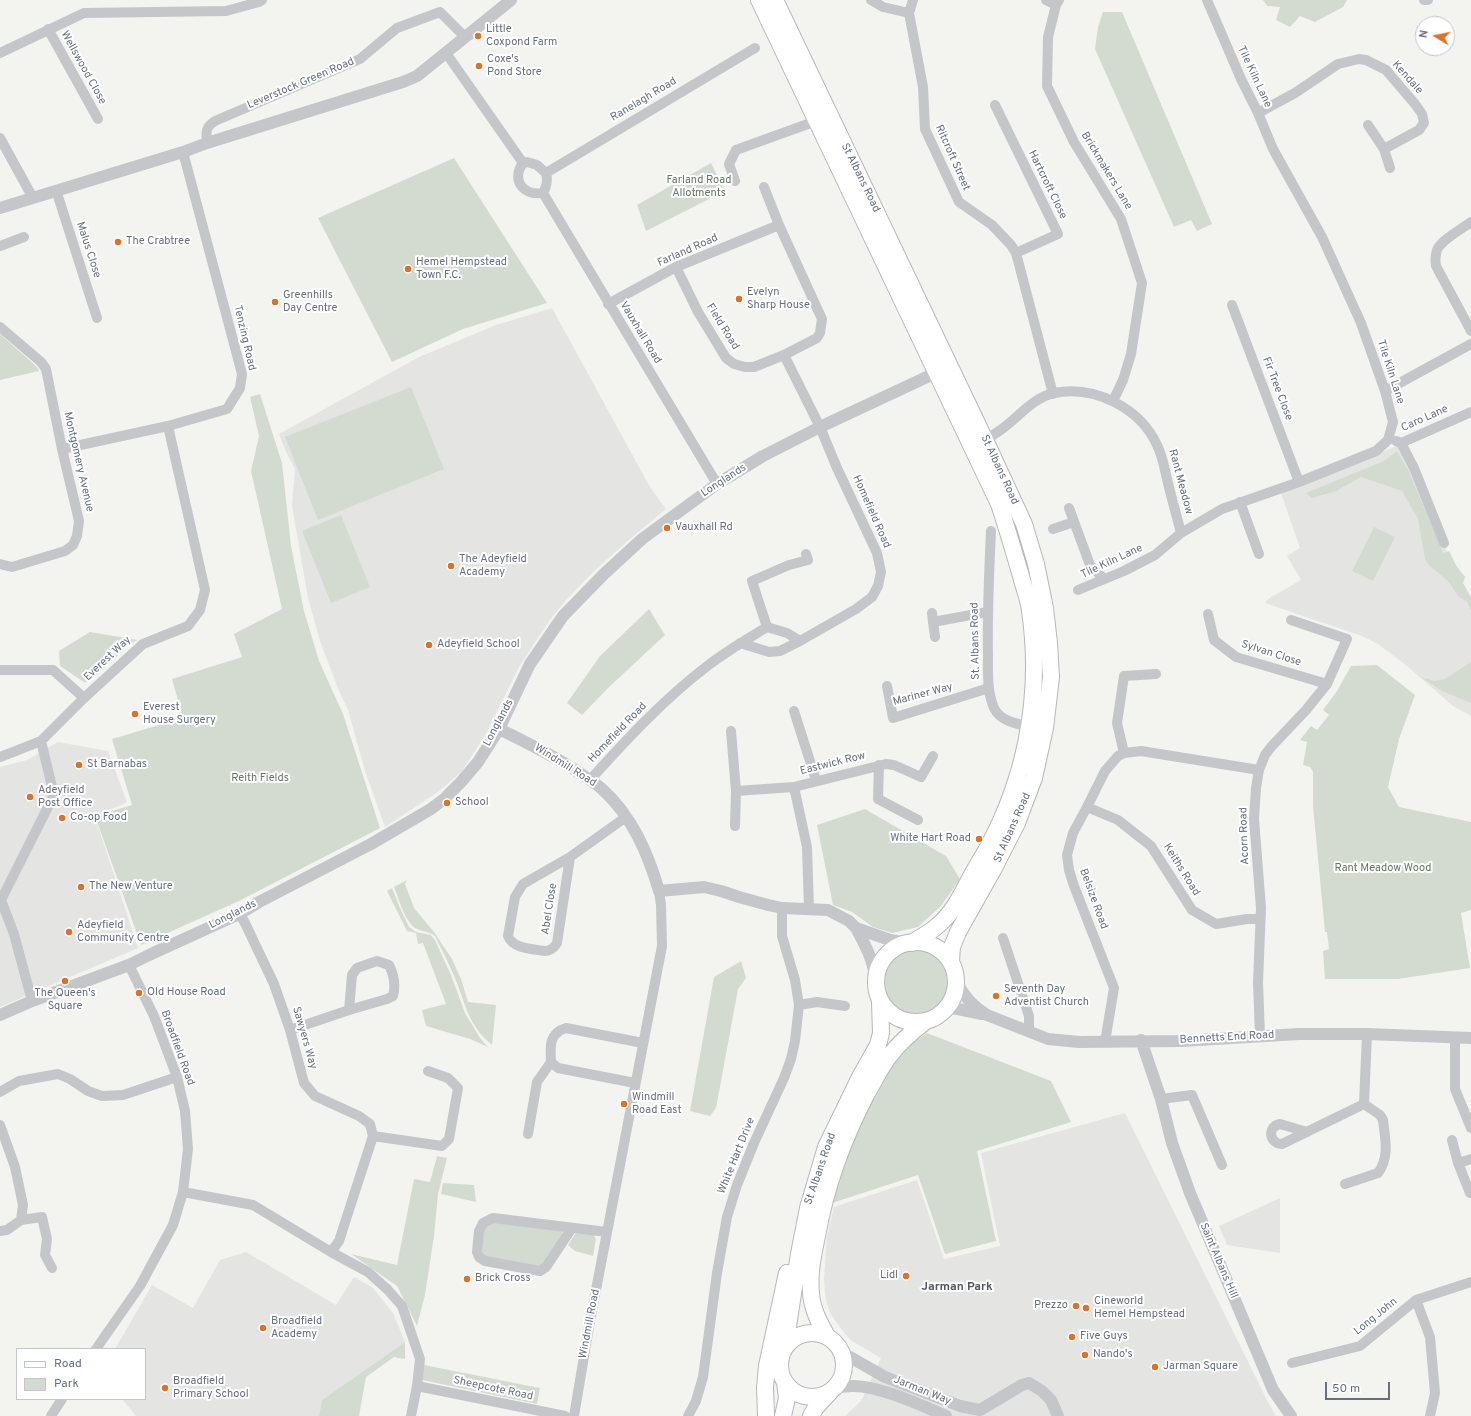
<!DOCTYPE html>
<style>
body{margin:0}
#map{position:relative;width:1471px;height:1416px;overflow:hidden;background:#f3f4f0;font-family:Overpass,sans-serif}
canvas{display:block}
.legend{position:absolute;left:16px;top:1348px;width:130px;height:52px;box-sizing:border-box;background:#fff;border:1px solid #c1c5cc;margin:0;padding:5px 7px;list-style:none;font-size:12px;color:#646f80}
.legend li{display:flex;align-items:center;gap:8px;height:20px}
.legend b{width:20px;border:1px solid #c1c5cc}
.north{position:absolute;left:1415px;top:16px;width:40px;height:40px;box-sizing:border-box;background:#fff;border:1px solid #c1c5cc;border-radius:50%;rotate:280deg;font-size:11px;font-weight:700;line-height:16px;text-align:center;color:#646f80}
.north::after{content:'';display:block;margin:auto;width:14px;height:18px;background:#dc7128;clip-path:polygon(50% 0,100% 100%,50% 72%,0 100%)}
.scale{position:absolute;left:1325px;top:1382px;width:65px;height:18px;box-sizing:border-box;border:2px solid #646f80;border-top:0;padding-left:5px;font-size:12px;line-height:14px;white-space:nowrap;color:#646f80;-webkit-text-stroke:3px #fff;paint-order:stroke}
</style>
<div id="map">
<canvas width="1471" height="1416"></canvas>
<ul class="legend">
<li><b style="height:5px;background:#fff"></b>Road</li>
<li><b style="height:11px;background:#d3dbd1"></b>Park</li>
</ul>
<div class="north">N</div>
<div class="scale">50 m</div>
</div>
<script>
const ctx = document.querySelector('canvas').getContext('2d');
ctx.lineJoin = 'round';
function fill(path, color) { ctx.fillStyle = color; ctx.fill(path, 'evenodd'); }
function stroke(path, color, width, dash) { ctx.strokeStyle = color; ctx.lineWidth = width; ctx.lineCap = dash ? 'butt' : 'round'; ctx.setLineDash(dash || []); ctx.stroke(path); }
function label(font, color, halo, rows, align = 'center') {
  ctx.font = font + ' Overpass,sans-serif'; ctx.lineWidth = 4; ctx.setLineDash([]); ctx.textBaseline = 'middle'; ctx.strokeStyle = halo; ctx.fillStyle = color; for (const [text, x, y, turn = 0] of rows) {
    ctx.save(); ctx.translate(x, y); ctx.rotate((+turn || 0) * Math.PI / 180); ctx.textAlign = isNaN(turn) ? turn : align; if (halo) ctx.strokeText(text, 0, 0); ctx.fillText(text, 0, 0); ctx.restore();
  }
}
const built = new Path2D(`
 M552 308 650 487 666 509 631 538 593 572 566 600 549 621 519 667 487 732 462 771 438 792 385 827 365 771 348 710 339 691 320 641 308 598 292 506 295 469 286 452 279 434 419 357 496 325Z
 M1399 445 1460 581 1471 601V716L1453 706 1407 666 1378 644 1362 636 1265 603 1268 599 1301 580 1287 556 1300 548 1281 493Z
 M58 742 108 751 127 802 95 817 138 948 0 1007V767L27 760Z
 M1125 1113 1268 1402 1276 1416H845L861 1401 881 1358 852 1341 845 1334 830 1313 827 1304 825 1294 824 1279 826 1249 827 1236 834 1207 917 1180 944 1259 1000 1246 981 1153Z
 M1280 1198V1253L1227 1245 1219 1226Z
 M246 1252 336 1305 354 1277 373 1288 393 1313 405 1342 322 1400 319 1416H136L122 1399H145V1349H115L152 1285 193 1308 220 1260Z`);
const green = new Path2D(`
 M1263 0H1347L1343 7 1315 22 1300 16 1290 27 1276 20 1280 7 1267 6Z
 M1103 12H1122L1212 224 1197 231 1191 220 1174 227 1095 49 1098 27Z
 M454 158 547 303 463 329 392 362 318 218Z
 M711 163 725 191 646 231 637 205Z
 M0 334 37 367 39 371 0 380Z
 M411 387 444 469 318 520 285 437Z
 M260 394 282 463 291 546 304 611 319 661 343 714 380 828 241 900 141 945 95 816 132 805 112 739 183 718 172 679 242 657 234 634 282 609 251 471 259 436 250 397Z
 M1397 451 1409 472 1443 553 1449 551 1456 565 1465 577 1463 583 1471 597V610L1467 601 1464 600 1458 596 1449 582 1429 565 1425 559 1418 519 1402 491 1361 477 1336 491 1312 498 1306 493 1384 461Z
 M341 515 370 587 331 603 302 531Z
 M1374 527 1395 537 1373 581 1352 571Z
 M649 609 665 635 609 687 582 715 567 703 600 656Z
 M90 632 138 640 131 643 89 682H84L60 666 59 651Z
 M1471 662V703L1442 691 1421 677 1434 681 1445 679Z
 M1377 665 1415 695 1399 739 1388 787 1399 807 1471 822V910L1461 913 1470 968 1398 979H1325L1323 951 1329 949 1327 932H1325L1313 806V772L1310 767 1303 765 1307 742 1300 740 1311 726 1317 730 1329 715 1323 710 1337 691 1351 666Z
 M865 809 946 856 960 879 941 906 918 927 892 933 873 927 852 912 833 905 817 825Z
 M407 880 405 884 414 908 434 932 452 959 461 979 468 1002 496 1005 492 1045C468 1025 466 1005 455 978 449 964 442 950 435 936 429 931 423 932 417 929 405 923 399 899 394 887Z
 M392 888 400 908 409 927 416 932 431 935 435 940 451 975 465 1013 480 1038 488 1047 470 1039 426 1026 422 1010 446 1004 423 943 418 944 416 933 407 931 387 891Z
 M882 982a34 34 0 1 1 68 0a34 34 0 1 1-68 0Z
 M741 961 746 978 738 989 716 1108 710 1116 690 1111 714 977Z
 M927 1033 1051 1081 1071 1122 977 1151 996 1241 945 1254 918 1175 832 1203 843 1166 860 1122 887 1072 913 1043Z
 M437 1156 447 1158 438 1194 434 1236 425 1295 417 1326 397 1286 351 1254 397 1265 414 1179 430 1182Z
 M443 1183 474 1185 476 1202 441 1194Z
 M494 1222 562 1231 563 1234 546 1262 540 1266 486 1259 481 1252 484 1229 487 1224Z
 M578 1232 593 1233 596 1239 593 1256 575 1251 568 1245 575 1234Z
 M405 1342V1359L394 1357 366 1377 359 1416H319L322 1400Z
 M424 1365 540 1388 537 1404 422 1380Z`);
const minor = new Path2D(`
 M871 0 883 7 909 13
 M913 0 909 13 923 87 925 129 959 202 992 225 1011 245 1016 253 1053 394
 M1046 0 1056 5
 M1059 0 1056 5 1048 37 1047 86 1074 142 1121 219 1142 283 1131 354 1123 380 1113 401
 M1424 0H1428
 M48 29 98 119
 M0 53 84 13 226 11 259 2 262 0
 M446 53 523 163
 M995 105 1058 234 1016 253
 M1258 113 1295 93 1338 64 1359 59 1366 60 1386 70 1415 104 1422 114 1424 123 1419 130 1384 149 1368 125
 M0 138 33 198
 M207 143C206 131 205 128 215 121L360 59 397 28 440 12 464 36
 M1384 149 1390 168
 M527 162 537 165 546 173C548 181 547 186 543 193 523 196 511 180 523 163Z
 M546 173 755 48
 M735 181 729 164 736 150 816 121
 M764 187 779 225 822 319 820 333 817 338 784 355
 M56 190 97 318
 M543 193 717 484
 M1471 222C1462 229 1441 240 1437 250 1435 256 1435 260 1436 266L1471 331
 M0 246 24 237
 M676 267 698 312 726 358 734 364 745 367H754L784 355 820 427 837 468 877 553 881 572 878 586 872 597 856 609 800 641 780 651 769 652 740 643
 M608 304 676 267 779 225
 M1232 305 1299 482
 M0 327 41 362 46 369 62 449 79 521 77 536 73 545 65 551 12 567 0 564
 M1385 391 1471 344
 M1396 441 1401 443 1471 412
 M982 443C987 438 994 435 999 431 1017 419 1032 398 1054 393 1095 385 1140 408 1157 445 1163 457 1165 471 1168 483 1172 500 1177 517 1181 533
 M1401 443 1414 468 1444 543
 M62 449 168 426 227 409 240 388 242 374 183 152
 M1240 502 1259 554
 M1069 508 1090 565 1104 579
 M1053 529 1074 522
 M991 531C989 573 987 614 988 656 988 673 987 692 994 708 1000 721 1017 724 1030 727
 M1078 590 1124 571 1155 555 1181 533 1222 509 1299 482 1376 451 1388 440 1393 422 1385 391 1361 323 1322 237 1273 149 1258 113 1241 79 1207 0
 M932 613 933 622 987 612
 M1208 614 1214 640 1236 657 1327 684
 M933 622 935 637
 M767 627 752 581 789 565 808 560 806 554
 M0 670H53L84 698
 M887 686 893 718 989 688
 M794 711 816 780
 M731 731 736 791 735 826
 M1124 753 1141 751 1259 770
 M0 757 41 741 84 698 143 644 188 626 200 610 205 590 168 426
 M879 765 878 799 918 820
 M590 780C626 740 663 700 706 667 725 652 746 640 767 627L787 633 800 641
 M794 787 807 847 809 909
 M736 791 794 787 886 764 894 765 921 777 933 756
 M1087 807 1118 820 1151 846 1192 910 1216 924 1247 919H1260
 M570 857 557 943C554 948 551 951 545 951 533 949 513 949 508 936L515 897 523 884 570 857 626 817
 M239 914 244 921 274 984 290 1030 304 1083 315 1096 359 1116 370 1124 373 1136 339 1241 331 1252
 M1003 938 1029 1016V1032
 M32 1001 14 934 1 900 54 795 41 741
 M799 1005 817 1002 845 1006
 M290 1030 349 1010 387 999 393 996C396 985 394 975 389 965L377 961 357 968 352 975 349 1010
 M1260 1036 1258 982 1261 908 1254 819 1256 788 1259 770 1265 755 1271 747 1306 710 1327 684 1347 639 1291 620
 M1455 1037V1089L1471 1128
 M1105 1042 1114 988 1074 886 1069 870 1067 855 1073 833 1087 807 1105 771 1118 756 1124 753 1117 723 1124 676 1156 674
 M635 1083 558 1068 551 1062C550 1046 549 1033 566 1028L643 1043
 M0 1092 19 1081 58 1074 70 1079 88 1091 102 1096 123 1095 177 1077
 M1161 1099 1192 1095 1222 1165
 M0 1125 15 1167 23 1205 21 1220
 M1307 1132 1280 1124C1266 1127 1270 1144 1282 1144L1364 1104 1367 1034
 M528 1134 537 1082 551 1062
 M373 1136 442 1146 449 1139 458 1088 448 1078 428 1071
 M1452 1140 1458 1163 1470 1193
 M1458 1163 1471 1159
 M1345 1184 1378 1173C1390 1157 1385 1138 1383 1120L1380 1115 1364 1104
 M183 1192 253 1205 331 1252 368 1272 388 1290 402 1306 420 1359 417 1386 411 1416
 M572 1228 546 1267 540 1271 485 1261 479 1257 477 1252 479 1231 483 1223 493 1218 607 1232
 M0 1231 7 1230 21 1220 42 1217 47 1239 45 1255 52 1268
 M1416 1300 1430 1337 1435 1393 1430 1416
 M96 1349 140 1286 173 1225 183 1192 188 1149 185 1111 177 1077 154 1016 129 965
 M1292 1363 1360 1346 1416 1300 1471 1282
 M417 1386 565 1416
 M51 1416 62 1399
 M574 1416 590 1321 662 946 661 905 659 891
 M688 1416 696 1401 703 1377 717 1273 727 1217 737 1185 754 1143 784 1078 791 1059 795 1041 799 1005 795 980 782 936V908`);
const tertiary = new Path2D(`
 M0 208 183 152 207 143 403 82 417 76 511 0
 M499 729C524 741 548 753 572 768 582 775 593 781 602 789 632 816 648 853 659 891L704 887 721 891 739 897 768 905 782 908 828 910 849 921 856 928 890 940 908 943
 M856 928C864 943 872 957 875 975
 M956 981C963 995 973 1007 987 1015L1048 1039 1079 1042 1182 1041 1299 1034H1367L1471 1038
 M944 1012 953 1008 982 1014
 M0 1015 32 1001 129 965 149 955 239 914 259 902 371 844 431 809 444 799 461 782 478 762 499 729 530 664 563 616 604 574 642 539 717 484 763 456 820 427 944 369
 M1141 1040 1161 1099 1172 1143 1190 1193 1273 1390 1291 1416
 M841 1352 885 1377 960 1406 980 1410 1022 1385 1029 1383 1042 1391 1051 1400 1058 1416
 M835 1388C841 1387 847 1386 853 1386 880 1386 921 1405 946 1416`);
const primary = new Path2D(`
 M759 0 999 504C1007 528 1014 552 1021 576 1024 588 1029 600 1030 611 1043 700 1024 790 977 866 965 886 956 911 937 926 930 933 920 937 912 943
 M775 0 985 440 1024 524 1036 564 1045 608 1049 643 1051 677 1045 728 1034 778 1017 823 994 868 958 932 952 947 951 961
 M876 982a40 40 0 1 1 80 0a40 40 0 1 1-80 0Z
 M780 1365a32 32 0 1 1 64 0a32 32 0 1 1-64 0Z
 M827 1336C819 1322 812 1309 811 1293 809 1274 813 1255 817 1236 826 1185 843 1139 867 1093 875 1080 881 1066 891 1054 901 1041 913 1031 926 1021
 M785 1346 799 1254 808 1208 826 1147 860 1077 878 1045 881 1033 880 1002
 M766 1416 765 1387 767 1366 787 1273
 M783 1416 787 1398 785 1382
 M811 1416 816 1407 830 1392`);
const markers = [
 [478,36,4,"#dc7128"],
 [479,66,4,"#dc7128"],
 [118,242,4,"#dc7128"],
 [408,269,4,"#dc7128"],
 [739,299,4,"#dc7128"],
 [275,302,4,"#dc7128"],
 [667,528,4,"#dc7128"],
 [451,566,4,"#dc7128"],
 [429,645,4,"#dc7128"],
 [135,714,4,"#dc7128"],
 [79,765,4,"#dc7128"],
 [30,797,4,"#dc7128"],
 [447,803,4,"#dc7128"],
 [62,818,4,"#dc7128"],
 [979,839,4,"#dc7128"],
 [81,887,4,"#dc7128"],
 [69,932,4,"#dc7128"],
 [65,981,4,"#dc7128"],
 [139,993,4,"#dc7128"],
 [996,996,4,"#dc7128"],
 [624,1104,4,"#dc7128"],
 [906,1276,4,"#dc7128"],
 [467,1279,4,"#dc7128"],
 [1076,1306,4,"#dc7128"],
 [1086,1308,4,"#dc7128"],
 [263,1328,4,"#dc7128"],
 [1072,1337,4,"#dc7128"],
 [1085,1355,4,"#dc7128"],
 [1155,1367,4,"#dc7128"],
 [165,1388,4,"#dc7128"]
];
const poiNames = [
 ["Little",486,30],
 ["Coxpond Farm",486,43],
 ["Coxe's",487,60],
 ["Pond Store",487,73],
 ["The Crabtree",126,242],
 ["Hemel Hempstead",416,263],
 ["Town F.C.",416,276],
 ["Evelyn",747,293],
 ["Sharp House",747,306],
 ["Greenhills",283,296],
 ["Day Centre",283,309],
 ["Vauxhall Rd",675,528],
 ["The Adeyfield",459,560],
 ["Academy",459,573],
 ["Adeyfield School",437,645],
 ["Everest",143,708],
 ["House Surgery",143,721],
 ["St Barnabas",87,765],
 ["Adeyfield",38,791],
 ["Post Office",38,804],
 ["School",455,803],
 ["Co-op Food",70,818],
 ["White Hart Road",971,839,"right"],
 ["The New Venture",89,887],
 ["Adeyfield",77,926],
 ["Community Centre",77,939],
 ["Seventh Day",1004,990],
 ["Adventist Church",1004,1003],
 ["Old House Road",147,993],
 ["The Queen's",65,994,"center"],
 ["Square",65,1007,"center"],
 ["Windmill",632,1098],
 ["Road East",632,1111],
 ["Lidl",898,1276,"right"],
 ["Brick Cross",475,1279],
 ["Cineworld",1094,1302],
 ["Hemel Hempstead",1094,1315],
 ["Prezzo",1068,1306,"right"],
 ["Broadfield",271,1322],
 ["Academy",271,1335],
 ["Five Guys",1080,1337],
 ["Nando's",1093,1355],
 ["Jarman Square",1163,1367],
 ["Broadfield",173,1382],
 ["Primary School",173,1395]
];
const streetNames = [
 ["Wellswood Close",83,68,61],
 ["Tile Kiln Lane",1254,77,65],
 ["Kendale",1407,78,48],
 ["Leverstock Green Road",301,84,-23],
 ["Ranelagh Road",644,100,-31],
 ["Ritcroft Street",952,158,66],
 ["Brickmakers Lane",1106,171,59],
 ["St Albans Road",860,178,64],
 ["Hartcroft Close",1047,185,64],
 ["Malus Close",88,250,72],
 ["Farland Road",688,251,-24],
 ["Field Road",722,327,58],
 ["Vauxhall Road",640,333,59],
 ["Tenzing Road",244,338,77],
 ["Tile Kiln Lane",1390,372,72],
 ["Fir Tree Close",1277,389,69],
 ["Caro Lane",1425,419,-24],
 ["Montgomery Avenue",78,462,77],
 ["St Albans Road",999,470,65],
 ["Longlands",724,481,-33],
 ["Rant Meadow",1180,482,75],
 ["Homefield Road",871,512,66],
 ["Tile Kiln Lane",1112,562,-25],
 ["St. Albans Road",976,641,-91],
 ["Sylvan Close",1271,654,18],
 ["Everest Way",108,659,-43],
 ["Mariner Way",923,695,-15],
 ["Longlands",499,723,-62],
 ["Homefield Road",618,733,-46],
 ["Eastwick Row",833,764,-14],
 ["Windmill Road",565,766,32],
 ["St Albans Road",1013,828,-66],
 ["Acorn Road",1245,836,-92],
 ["Keiths Road",1181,870,58],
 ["Belsize Road",1093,899,70],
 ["Abel Close",550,909,-81],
 ["Longlands",233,915,-27],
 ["Sawyers Way",304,1038,74],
 ["Bennetts End Road",1227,1038,-3],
 ["Broadfield Road",177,1048,70],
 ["White Hart Drive",737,1156,-68],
 ["St Albans Road",821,1169,-71],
 ["Saint Albans Hill",1218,1261,67],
 ["Long John",1376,1317,-39],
 ["Windmill Road",590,1324,-79],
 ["Sheepcote Road",493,1389,12],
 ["Jarman Way",922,1391,22]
];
const parkNames = [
 ["Farland Road",699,181],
 ["Allotments",699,194],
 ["Reith Fields",260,779],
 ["Rant Meadow Wood",1383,869]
];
const neighbourhoodNames = [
 ["Jarman Park",957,1288]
];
fill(built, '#e4e4e3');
fill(green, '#d3dbd1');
stroke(primary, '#b5b7bb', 18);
stroke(minor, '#c4c6ca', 10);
stroke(tertiary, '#c4c6ca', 12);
stroke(primary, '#fff', 16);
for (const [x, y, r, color] of markers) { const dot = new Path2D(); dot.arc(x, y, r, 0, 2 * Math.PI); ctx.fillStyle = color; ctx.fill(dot); stroke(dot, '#fff', 1.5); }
label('11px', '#646f80', '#fff', poiNames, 'left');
label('11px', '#646f80', '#fff', streetNames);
label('11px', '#637762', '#fff', parkNames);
label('bold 12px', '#515965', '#fff', neighbourhoodNames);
</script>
